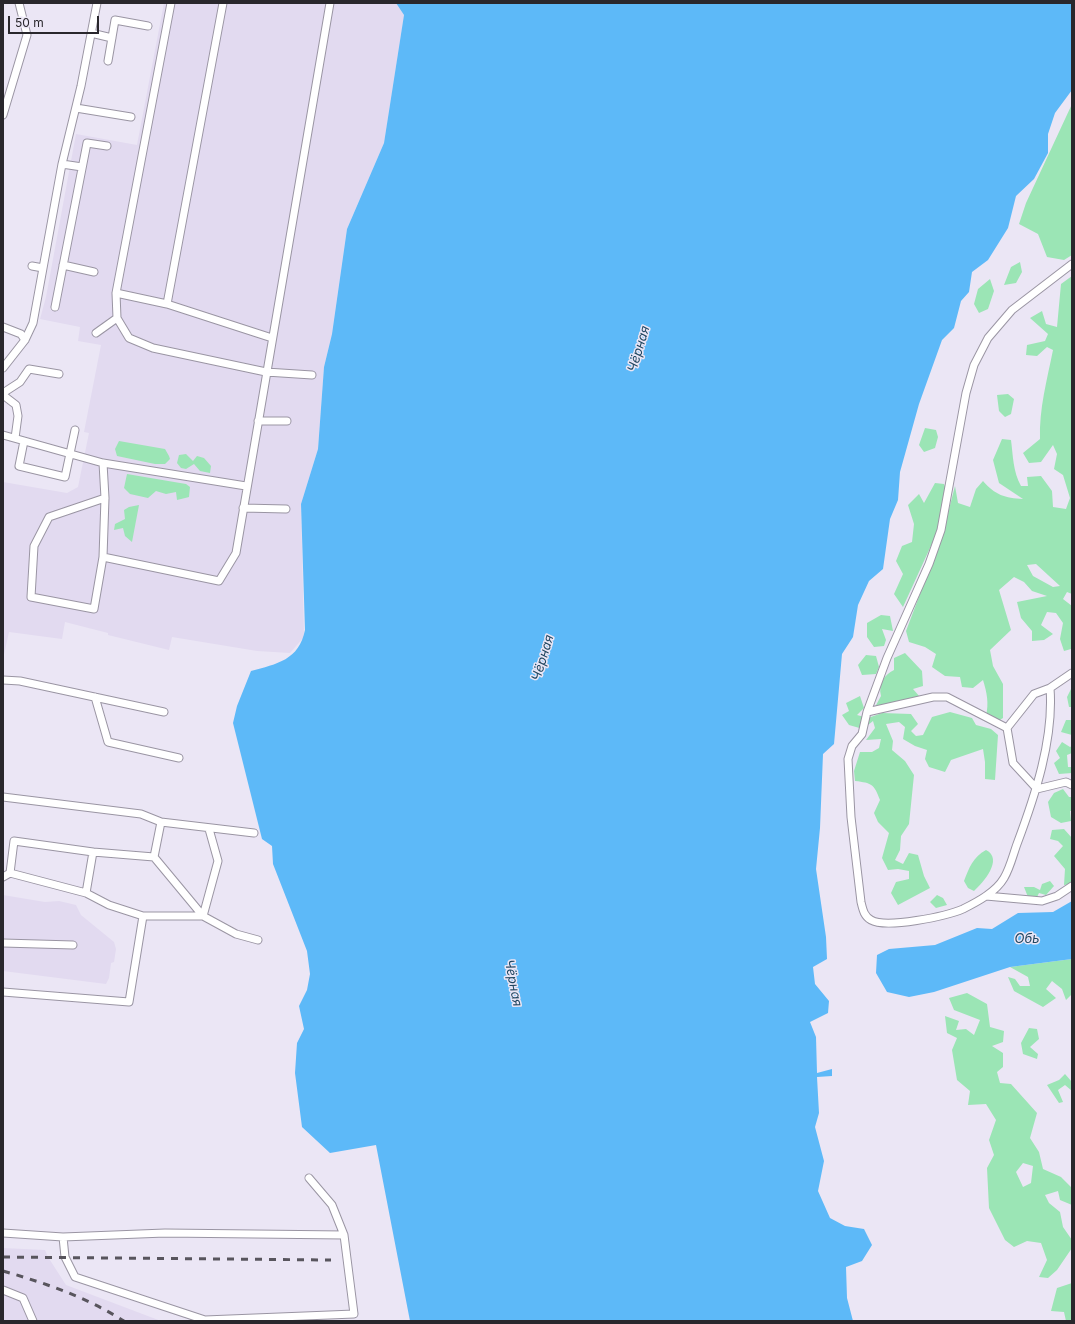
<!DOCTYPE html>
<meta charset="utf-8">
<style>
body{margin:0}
#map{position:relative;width:1075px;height:1324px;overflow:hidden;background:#ebe6f5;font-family:Inter,sans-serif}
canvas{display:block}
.frame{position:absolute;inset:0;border:4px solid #29272c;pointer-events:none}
.scale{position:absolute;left:8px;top:16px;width:91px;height:18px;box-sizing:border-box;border:2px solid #29272c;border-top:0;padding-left:5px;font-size:12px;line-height:14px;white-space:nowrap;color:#29272c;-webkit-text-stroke:3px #ebe6f5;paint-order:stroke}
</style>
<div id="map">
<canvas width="1075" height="1324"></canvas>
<div class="frame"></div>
<div class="scale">50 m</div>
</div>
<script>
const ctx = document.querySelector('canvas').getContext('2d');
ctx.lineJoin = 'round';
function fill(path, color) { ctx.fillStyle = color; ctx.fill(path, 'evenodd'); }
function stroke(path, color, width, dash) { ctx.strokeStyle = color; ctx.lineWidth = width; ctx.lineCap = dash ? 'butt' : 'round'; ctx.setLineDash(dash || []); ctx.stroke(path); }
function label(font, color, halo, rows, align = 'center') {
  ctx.font = font + ' Inter,sans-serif'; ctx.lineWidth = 3; ctx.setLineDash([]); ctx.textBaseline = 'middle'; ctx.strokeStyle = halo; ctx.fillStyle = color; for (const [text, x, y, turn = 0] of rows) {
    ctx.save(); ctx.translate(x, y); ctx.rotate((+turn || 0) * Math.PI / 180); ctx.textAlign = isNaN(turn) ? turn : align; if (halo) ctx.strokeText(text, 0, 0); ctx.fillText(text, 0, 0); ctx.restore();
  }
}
const built = new Path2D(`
 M164 3H396L404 15 384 143 347 229 332 334 324 367 318 449 301 504 304 637 290 653 257 651 172 637 169 650 108 635V633L65 622 62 639 9 632 3 659V482L67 493 78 487 89 433 84 432 101 345 78 341 80 327 40 319 46 297 76 134 137 145Z
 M3 895 45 902 59 901 76 905 81 915 114 942 116 949 114 962 111 963 109 978 106 984 3 971Z
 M3 1248 45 1250 48 1257 66 1285 161 1321H3Z`);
const green = new Path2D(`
 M1072 104V255L1064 260 1047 257 1038 234 1019 224 1026 203Z
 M1020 262 1022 272 1016 283 1004 285 1011 267Z
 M1072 276V594L1067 592 1063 599 1072 606V651L1071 649 1064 651 1060 639 1063 623 1056 613 1047 612 1041 625 1053 634 1044 640 1032 641V631L1021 618 1017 602 1047 596 1032 591 1024 582 1014 577 999 590 1011 630 990 650 993 666 1003 684V718L995 723 986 716C989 703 987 693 983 680L973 688 962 687 960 677 945 676 932 667 936 654 925 647 909 642 906 631 942 536 955 486 958 503 970 507 976 489 983 481C995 495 1005 498 1023 499L999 483 993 460 1002 439 1011 440C1013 455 1013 472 1021 486H1028L1027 477 1041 476 1052 491 1053 507 1066 509 1070 498 1063 475 1054 469 1057 454 1053 445 1041 462 1029 463 1023 453 1040 439C1039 409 1047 380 1053 350L1047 347 1037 356 1026 355 1027 345 1045 341 1048 334 1030 318 1042 311 1046 324 1057 327 1061 284ZM1036 564 1060 586 1053 587 1033 576 1027 565Z
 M990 279 994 291 988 309 979 313 974 304 978 289Z
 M1008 394 1014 399 1011 414 1005 417 999 411 997 395Z
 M925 428 936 430 938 437 935 448 924 452 919 445Z
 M119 441 165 449 169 456 170 459 165 464H155L117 456 115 449Z
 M186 454 193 461 197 456 204 458 211 466 210 473 200 471 194 464 186 469 181 468 177 463 179 455Z
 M127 474 186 484 190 487 189 497 177 500 176 492 166 494 156 491 148 498 130 494 124 488Z
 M935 483 944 484 946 489 940 526 903 607 894 594 903 574 896 561 902 546 912 542 914 524 908 505 919 494 924 503Z
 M139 505 132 542 125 536 123 528 114 530 115 524 125 519 124 510 129 507Z
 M881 615 890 616 893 631 882 629 886 640 884 646 874 647 867 637V623Z
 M905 653 922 671 923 686 913 689 920 697 875 707 881 696C878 684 884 675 894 670V658Z
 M866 655 876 656 879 667 876 674 862 675 858 665Z
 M1072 687V707H1069L1067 697Z
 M860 696 864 708 857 715 868 718 882 713 911 714 918 724 911 731 916 736 923 735 932 717 950 712 972 718 976 725 991 729 998 735 995 780 985 779V762L983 749 951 760 945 772 929 767 925 759 927 750 915 746 903 739 905 727 899 722 886 724 893 741 892 750 905 761 914 775 909 824 901 836 900 850 895 860 903 864 909 853 918 855 924 876 930 888 898 905 891 893 896 882 909 879V871L898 869 888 870 882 858 889 833 878 822 874 813 880 800C874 784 872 783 855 781L854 771 860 752H872L879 748 881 739 866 740 875 728 873 721 863 729 849 725 842 715 849 711 846 703Z
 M1066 720H1072V735L1061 732Z
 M1062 742 1070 747 1072 746V753L1067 755 1068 767H1072V773L1059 774 1054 763 1060 758 1056 751Z
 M1063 789 1069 797H1072V811H1070L1071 821 1061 823 1051 817 1048 802 1054 793Z
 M1064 829 1072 838V882L1071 884 1064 885 1065 869 1054 856 1063 846 1058 841 1050 839 1052 830Z
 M986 850C1004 859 983 883 974 891L968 888 964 881C969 868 973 857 986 850Z
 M1050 881 1054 886 1046 895 1039 893 1036 899 1028 897 1024 887H1034L1040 890 1042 884Z
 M937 895 943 898 947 905 936 908 930 902Z
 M1072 959V994L1066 1000 1062 989 1052 981 1046 989 1056 998 1043 1007 1014 991 1008 977 1015 979 1020 986H1030L1028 977 1010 967Z
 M967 993 987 1004 990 1027 1004 1031 1003 1042 992 1046 1003 1053V1067L997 1072 1000 1083 1011 1084 1037 1113 1030 1138 1039 1152 1043 1169 1061 1177 1072 1188V1205L1060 1200 1058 1191 1045 1195 1049 1203 1060 1212 1063 1227 1072 1240V1248L1057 1270 1048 1278 1039 1277 1047 1260 1041 1243 1027 1241 1014 1247 1005 1240 989 1208 987 1168 994 1155 989 1140 996 1120 986 1104 968 1105 970 1091 957 1080 952 1050 957 1038 947 1033 945 1016 959 1021 956 1030 966 1029 974 1035 980 1020 954 1010 949 998ZM1023 1163 1033 1166 1031 1183 1023 1187 1016 1172Z
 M1029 1028 1037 1029 1039 1039 1030 1047 1038 1054 1037 1059 1023 1054 1021 1043Z
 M1065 1074 1072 1082V1091L1065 1085 1058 1090 1063 1102 1059 1103 1047 1085 1059 1080Z
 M1072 1283V1321H1066L1064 1312 1051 1311 1057 1288Z`);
const water = new Path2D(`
 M396 3H1072V90L1055 113 1048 134V153L1034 179 1016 196 1008 228 988 260 972 272 969 292 961 301 954 328 942 340 919 404 900 472 898 500 890 519 883 569 869 581 858 605 853 637 842 654 834 744 823 754 820 828 816 869 826 937 827 959 813 967 815 984 829 1001 828 1013 810 1022 816 1037 817 1073 832 1069V1076L817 1077 819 1113 815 1127 824 1161 818 1191 830 1218 845 1226 864 1229 872 1245 862 1261 846 1267 847 1298 853 1321H410L376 1145 330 1153 302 1127 295 1073 297 1043 304 1029 299 1006 307 990 310 974 307 951 273 864 272 846 262 839 233 723 237 706 251 671C277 664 299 660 305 630L301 504 318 449 324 367 332 334 347 229 384 143 404 15Z
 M1072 901V959L1010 967 934 992 909 997 887 992 876 973 877 955 889 949 935 945 977 928 992 929 1018 913 1053 912Z`);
const service = new Path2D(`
 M171 3 116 293 117 318 129 338 153 348 266 372 312 375
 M91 33 112 38
 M108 61 115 20 148 26
 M76 108 131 117
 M3 115 27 35 19 3
 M62 164 82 167
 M63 265 94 272
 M32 266 43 268
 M116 293 167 304 272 338
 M167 304 223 3
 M55 307 87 143 107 146
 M3 327 21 334 25 340
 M96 333 117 318
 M3 368 25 340 33 323 62 164 81 86 97 3
 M3 393 20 382 29 369 59 374
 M3 395 16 405 18 416 15 438
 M258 421H287
 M3 435 103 463 246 486
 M24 441 19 466 65 477 75 430
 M103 463 105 498 103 557 94 609 31 597 34 546 49 517 105 498
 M243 508 286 509
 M103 557 219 581 236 553 330 3
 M3 680 20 681 164 712
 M1050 688 1072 673
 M95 697 108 742 179 758
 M867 712 887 658 929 564 941 530 966 393 974 365 988 338 1012 310 1072 264
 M1007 728 947 697H933L867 712 862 734 852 746 848 759 851 817 861 902C863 910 864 916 871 920 886 929 947 916 963 909 977 902 996 892 1004 878 1010 868 1013 855 1017 844 1035 796 1054 739 1050 688L1034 694 1007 728 1013 763 1037 789
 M1037 789 1066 782 1072 785
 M3 797 141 814 161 822 254 833
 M161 822 154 857 203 916 236 934 258 940
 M10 873 14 841 93 852 154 857
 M3 877 10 873 86 893 109 905 143 916H203L218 861 209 829
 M86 893 93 852
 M986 896 1042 901 1057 896 1072 886
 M3 943 73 945
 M3 992 129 1002 143 916
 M3 1233 63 1237 165 1233 344 1235
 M63 1237 65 1257 75 1277 205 1320 354 1314 344 1235 332 1205 309 1178
 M3 1290 23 1298 33 1321`);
const rail = new Path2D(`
 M3 1257 331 1260
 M3 1271C45 1283 86 1297 124 1321`);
const waterNames = [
 ["Чёрная",639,349,-73],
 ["Чёрная",543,658,-73],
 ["Обь",1027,939],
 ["Чёрная",513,983,79]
];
fill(built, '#e2daf0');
fill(green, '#9be5b5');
fill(water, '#5db9f8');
stroke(service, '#9a95a3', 9);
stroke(service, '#fff', 7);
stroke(rail, '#58555d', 3, [7, 7]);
label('italic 13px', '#214761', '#ebe6f5', waterNames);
</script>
